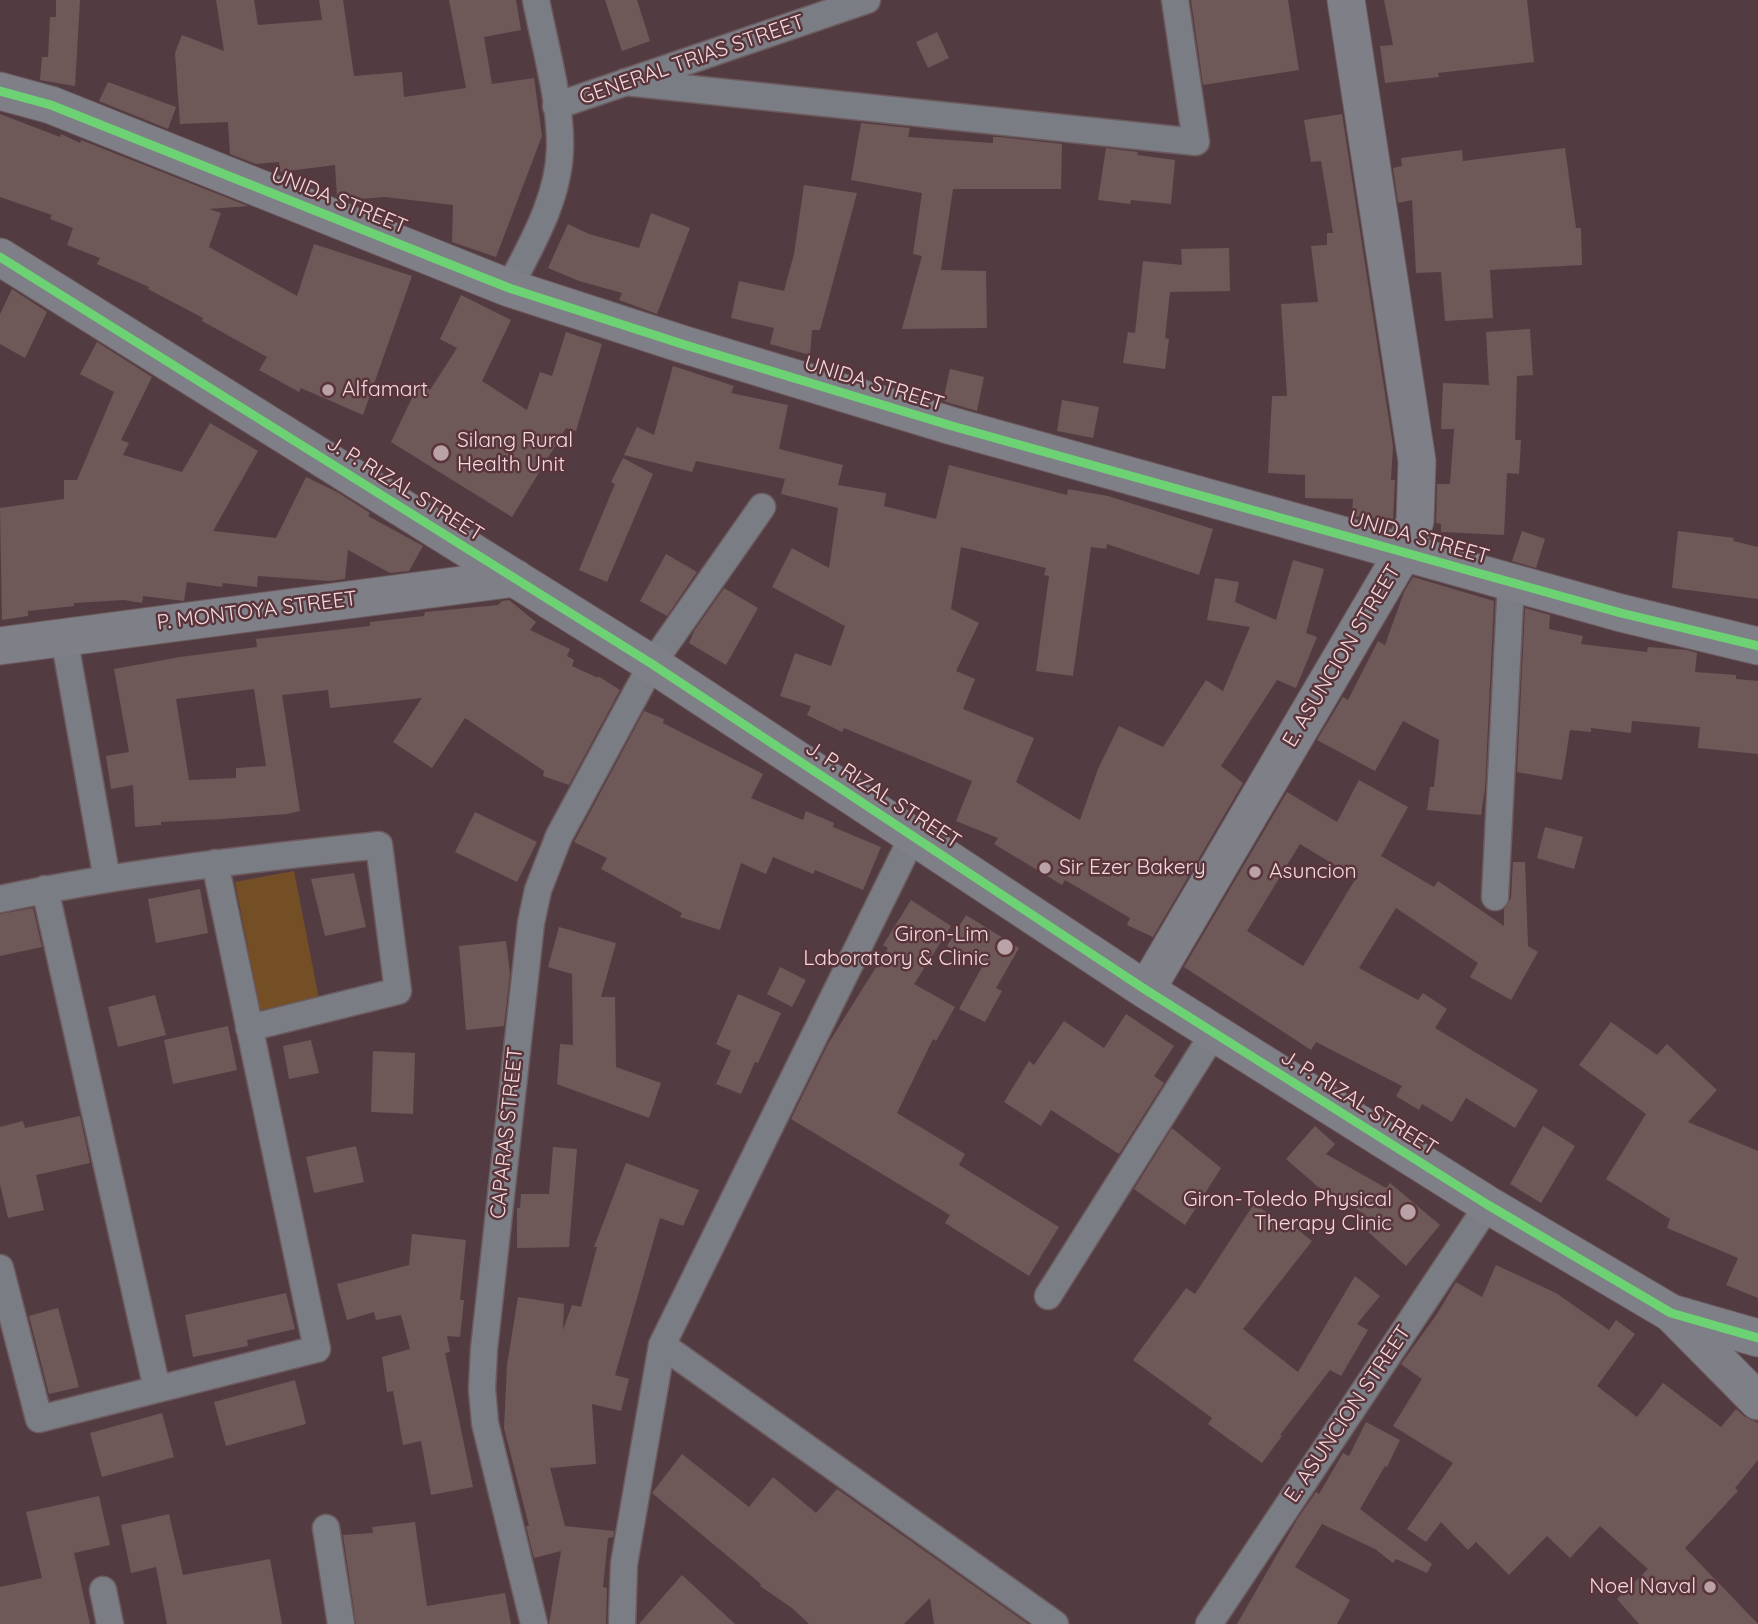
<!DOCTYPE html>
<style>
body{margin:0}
canvas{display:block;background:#523c41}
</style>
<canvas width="1758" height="1624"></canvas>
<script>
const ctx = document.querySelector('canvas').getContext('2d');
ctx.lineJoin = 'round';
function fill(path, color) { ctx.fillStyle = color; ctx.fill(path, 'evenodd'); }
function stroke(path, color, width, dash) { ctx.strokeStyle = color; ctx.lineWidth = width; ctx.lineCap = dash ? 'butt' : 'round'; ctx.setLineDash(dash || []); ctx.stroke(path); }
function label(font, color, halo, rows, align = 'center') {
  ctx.font = font + ' Quicksand,sans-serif'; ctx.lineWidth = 5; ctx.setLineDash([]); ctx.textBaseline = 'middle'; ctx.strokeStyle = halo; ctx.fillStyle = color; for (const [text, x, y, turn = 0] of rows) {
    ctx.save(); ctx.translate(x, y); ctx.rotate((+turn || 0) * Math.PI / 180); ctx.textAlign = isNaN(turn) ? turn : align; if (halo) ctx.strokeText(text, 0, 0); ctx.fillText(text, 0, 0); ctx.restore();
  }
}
const green = new Path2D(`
 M294 871 319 999 260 1010 235 882Z`);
const building = new Path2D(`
 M56 0H80L75 86 40 80 42 57H48L50 17H56Z
 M216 0H254L258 25 322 20 319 0H343L354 76 402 72 404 97 466 88 449 0H516L521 30 484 37 492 84 534 78 542 136 496 257 452 242 453 205 385 197 344 200 337 197 335 165 280 172 279 162 256 164 230 154 228 122 180 124 175 53 182 35 224 51Z
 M605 0H637L650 41 622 51Z
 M1191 0H1288L1299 70 1203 85Z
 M1384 0H1527L1534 62 1438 73 1439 77 1385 83 1380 46 1393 45Z
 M937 32 949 58 928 68 916 42Z
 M108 82 176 107 168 129 99 101Z
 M0 114 60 137 61 134 80 143 81 140 248 206 209 209 221 213 209 247 297 296 314 244 412 276 363 415 301 388 299 392 259 370 267 357 202 321 203 318 148 289 149 287 97 264 100 258 67 245 73 228 50 219 52 215 0 197Z
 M1342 114 1393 446 1391 480H1395L1393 520 1352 516 1353 499 1305 498V475L1268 473 1272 396H1287L1281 304 1318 302 1311 246 1327 245V233H1333L1321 161 1311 162 1304 120Z
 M861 123 910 128 908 137 993 143V137H999L1062 144 1061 189H953L941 270 986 271 987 328 902 329 922 256 913 254 922 193 851 180Z
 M1106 148 1138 152 1137 155 1175 160 1171 204 1131 200 1130 204 1098 200Z
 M1565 148 1576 228H1581L1582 265 1490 270 1493 318 1445 321 1441 272 1416 273 1412 200 1398 203 1393 168 1402 166 1401 158 1462 150 1463 161Z
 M804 185 857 193 820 330H812L810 355 770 344 774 328 731 318 739 281 784 291 794 254Z
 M651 213 690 228 657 314 619 300 622 293 579 281 548 268 568 224 589 234 639 248Z
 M1229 248 1230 291 1170 292 1165 338 1169 339 1165 369 1123 363 1128 332 1135 333 1143 261 1182 265 1181 249Z
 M12 289 47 312 25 358 0 344V314Z
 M461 295 511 320 482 381 527 410 540 372 552 376 566 332 602 344 576 431 566 428 512 517 391 442 419 383 430 390 457 348 440 339Z
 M1530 329 1533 375 1517 376 1515 440H1521L1519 474 1507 473 1504 535 1441 532V524L1436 523 1437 484H1450L1454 429H1441L1443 383 1489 385 1486 332Z
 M97 342 152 377 121 440 129 443 123 455 182 472 210 423 258 451 213 531 276 538 306 477 337 492 370 513 368 516 423 546 409 571 390 573 348 550 345 579 329 581 258 576 257 587 223 583 222 587 187 582 184 601 143 596 142 603 124 600 74 603V606L28 611V616L2 620 0 508 64 499V480H77L114 392 80 374Z
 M673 366 734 386 731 393 788 405 779 449 843 465 838 485 886 493 884 506 936 519 949 465 1067 495 1068 489 1108 496 1213 529 1199 575 1107 544 1106 549 1091 547 1073 676 1036 671 1049 576 1044 575 1046 568 961 547 951 609 979 623 956 671 975 679 963 709 1034 738 1016 782 1080 820 1098 769 1119 726 1163 747 1206 680 1223 691 1250 627 1207 620 1215 578 1239 582 1235 602 1276 620 1293 560 1324 569 1306 633 1317 637 1296 688 1277 680 1221 766 1243 783 1153 937 1127 925 1130 918 1065 880 1062 885 994 844 998 838 956 821 972 781 844 728 842 732 807 715 811 706 780 696 795 653 831 666 845 626 772 587 792 548 829 568 838 508 781 494 785 479 696 461 692 472 624 455 637 427 654 435Z
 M950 369 984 377 977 411 943 401Z
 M1062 400 1099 407 1093 438 1057 431Z
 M623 458 653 474 607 582 579 570 615 484 611 482Z
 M1522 531 1545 539 1536 568 1512 561Z
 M1678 531 1734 538 1733 541 1758 547V599L1672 588Z
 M666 554 697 572 667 616 640 601Z
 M1413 577 1494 601 1485 788 1481 815 1427 810 1430 787H1434L1439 740 1403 721 1375 771 1317 740 1343 697 1348 700 1378 641 1385 645 1404 592Z
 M724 588 758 608 726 665 689 643 694 631Z
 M509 600 536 622 530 630 570 649 567 656 574 660 572 666 598 678V676L620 690 569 785 543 776 544 771 465 718 432 768 393 742 422 698 330 708 328 690 282 695 300 811 287 814 222 819 161 822V825L135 827 133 785 111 789 106 756 129 752 114 669 180 657 257 647 256 639 370 626V622L424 616 425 612 498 605 502 601ZM254 689 266 766 236 768V778L189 780 176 699Z
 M1525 608 1550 615 1549 629 1583 636 1581 644 1647 652 1648 647 1687 650 1697 653 1695 672 1736 675V679L1758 681V754L1698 748 1700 727 1632 721 1631 733 1591 728V732L1570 730 1562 780 1517 772Z
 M644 711 664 719 663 723 763 774 751 798 803 820 806 811 834 823 833 827 881 847 863 890 815 870 813 874 773 857 766 874 741 863 720 930 680 917 682 913 601 869 607 858 574 842Z
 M1359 780 1408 807 1381 856 1434 887 1438 881 1504 926V909L1511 898 1513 862H1525L1528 946 1538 952 1511 1000 1470 977 1478 963 1396 908 1359 968 1418 1000 1423 993 1447 1009 1435 1028 1538 1090 1515 1128 1466 1098 1452 1122 1422 1104 1419 1110 1396 1096 1402 1086 1316 1042 1311 1050 1184 967 1287 792 1337 822ZM1300 844 1356 878 1303 966 1247 931Z
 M475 812 537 842 517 882 455 852Z
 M1545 827 1583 837 1574 869 1537 858Z
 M354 873 366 927 325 936 311 879Z
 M200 889 208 933 156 943 148 899Z
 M911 900 951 926 914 984 955 1007 936 1041 933 1039 897 1113 965 1154 959 1165 1059 1227 1029 1276 945 1223 950 1215 791 1119 828 1044 888 948 883 945Z
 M33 908 42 947 0 956V914Z
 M966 915 1019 948 996 988 1002 991 985 1022 959 1009 982 967 947 946Z
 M559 927 616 943 601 997H615L616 1067 661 1083 649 1118 557 1084 560 1044 573 1045 572 974 548 967Z
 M506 941 510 974 504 1026 466 1030 459 946Z
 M780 967 806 980 792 1007 767 994Z
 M738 994 781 1013 758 1063 755 1062 741 1094 716 1084 731 1051 716 1044Z
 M155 995 166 1035 118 1047 108 1007Z
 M1126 1014 1174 1046 1154 1076 1164 1083 1119 1154 1051 1110 1041 1126 1004 1102 1029 1061 1034 1065 1064 1021 1104 1048Z
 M1611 1022 1657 1055 1667 1044 1717 1090 1688 1122 1758 1151V1298L1726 1285 1738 1258 1667 1228 1670 1219 1606 1179 1646 1114 1579 1065Z
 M228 1026 237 1070 173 1084 164 1040Z
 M311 1040 319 1073 289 1079 283 1046Z
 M373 1051 415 1053 413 1114 371 1112Z
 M80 1116 90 1163 36 1175 44 1210 8 1218 0 1184V1127L23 1121 25 1128Z
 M1315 1126 1335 1144 1326 1154 1386 1188 1390 1183 1440 1225 1406 1266 1357 1222 1364 1214 1317 1186 1286 1159Z
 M1543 1126 1575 1146 1541 1203 1510 1184Z
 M1172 1128 1221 1168 1185 1225 1134 1189Z
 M356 1146 364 1182 314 1193 306 1157Z
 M553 1147 577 1149 569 1247 517 1248V1208H520L521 1194H549Z
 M626 1163 699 1190 683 1226 660 1218 615 1375 629 1379 621 1411 592 1404 596 1464 550 1468 565 1526 614 1531 613 1537 608 1538 603 1587 607 1588 606 1624H549L561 1551 534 1558 526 1526H529L504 1428 507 1365 518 1297 564 1304 563 1330 572 1305 581 1307 597 1247H594Z
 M1254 1204 1284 1224 1286 1220 1312 1241 1243 1329 1298 1372 1355 1276 1380 1296 1357 1324 1368 1330 1341 1376 1330 1370 1280 1435 1282 1436 1262 1463 1208 1424 1212 1418 1133 1360 1186 1288 1195 1294Z
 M412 1234 466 1240 460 1300H464L460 1337 447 1336 450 1352 445 1353 473 1487 431 1495 421 1441 403 1445 393 1391 387 1392 382 1357 410 1349 401 1315 376 1320 374 1312 347 1320 337 1284 409 1265Z
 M1496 1265 1556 1293 1609 1330 1616 1320 1635 1334 1597 1386 1637 1417 1663 1383 1721 1427 1736 1409 1744 1416 1758 1423V1460L1735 1488 1738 1491 1685 1548 1758 1624H1639L1617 1599 1648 1569 1600 1526 1570 1558 1547 1536 1509 1575 1476 1542 1468 1550 1441 1522 1426 1542 1407 1529 1453 1463 1393 1426 1422 1379 1401 1364 1437 1314 1456 1282 1482 1297Z
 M286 1293 295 1329 247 1340 248 1346 193 1357 185 1315Z
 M58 1308 79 1387 49 1394 29 1316Z
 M295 1380 306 1424 226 1446 214 1402Z
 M162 1413 174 1457 102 1477 90 1433Z
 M1366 1422 1400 1440 1387 1467 1385 1466 1360 1509 1432 1564 1427 1573 1396 1559 1393 1563 1375 1549 1322 1524 1295 1567 1350 1600 1337 1624H1237L1298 1518 1316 1492 1319 1494 1343 1453 1349 1456Z
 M682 1454 749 1507 773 1477 816 1513 837 1489 1028 1624H934L930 1598 904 1624H809L792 1608 760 1586 761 1584 652 1493Z
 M99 1496 110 1545 74 1553 90 1624H0V1587L42 1578 26 1512Z
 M169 1514 183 1575 270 1559 282 1624H167L156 1567 131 1573 121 1525Z
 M415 1522 427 1606 505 1593 511 1624H356L343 1535 373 1533 372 1527Z
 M682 1575 735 1624H639Z`);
const street = new Path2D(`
 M625 82 1196 142 1175 0
 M556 106 867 0
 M509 288C531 245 559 199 560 148 561 101 545 47 536 0
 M64 637 107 879
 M45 889 157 1389
 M1495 897 1511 581
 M0 899C125 872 252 859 379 845L398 991 249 1028
 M0 1268 39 1419 317 1349 215 863
 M1048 1296 1214 1033
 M662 1345 1055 1624
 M326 1528 341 1624
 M103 1590 110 1624
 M534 1624 485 1423 482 1389 484 1349 531 923 538 890 559 836 652 664 762 507
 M622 1624 624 1564 662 1345 913 836
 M1209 1624 1488 1205`);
const secondary = new Path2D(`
 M0 91 51 105 509 288 682 344 952 426 1621 613 1758 646
 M0 257 652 664 1146 990 1488 1205 1671 1313 1758 1338
 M0 646 515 578
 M1146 990 1404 551 1415 521 1417 461 1346 0
 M1673 1315 1758 1401`);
const cycleway = new Path2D(`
 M0 91 51 105 509 288 682 344 952 426 1621 613 1758 646
 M0 257 652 664 1146 990 1488 1205 1671 1313 1758 1338`);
const markers = [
 [328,390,7,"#baa3a6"],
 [441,453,9,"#baa3a6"],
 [1045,868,7,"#baa3a6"],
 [1255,872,7,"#baa3a6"],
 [1005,947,9,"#baa3a6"],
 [1408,1212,9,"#baa3a6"],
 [1710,1587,7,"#baa3a6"]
];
const streetNames = [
 ["GENERAL TRIAS STREET",692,60,-19],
 ["UNIDA STREET",339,201,22],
 ["UNIDA STREET",874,384,17],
 ["J. P. RIZAL STREET",405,489,32],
 ["UNIDA STREET",1419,538,16],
 ["P. MONTOYA STREET",257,611,-7],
 ["E. ASUNCION STREET",1342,656,-59],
 ["J. P. RIZAL STREET",883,795,33],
 ["J. P. RIZAL STREET",1359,1103,32],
 ["CAPARAS STREET",507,1133,-84],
 ["E. ASUNCION STREET",1348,1414,-56]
];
const poiNames = [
 ["Alfamart",342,390],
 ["Silang Rural",457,441],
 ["Health Unit",457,465],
 ["Sir Ezer Bakery",1059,868],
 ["Asuncion",1269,872],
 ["Giron-Lim",989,935,"right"],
 ["Laboratory & Clinic",989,959,"right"],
 ["Giron-Toledo Physical",1392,1200,"right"],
 ["Therapy Clinic",1392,1224,"right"],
 ["Noel Naval",1696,1587,"right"]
];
fill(green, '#744e25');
fill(building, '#6e5858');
stroke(street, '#6d5a5e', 29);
stroke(secondary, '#6d5a5e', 39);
stroke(street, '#7a7d84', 26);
stroke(secondary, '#7f7f87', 37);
stroke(cycleway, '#6cd273', 9);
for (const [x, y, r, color] of markers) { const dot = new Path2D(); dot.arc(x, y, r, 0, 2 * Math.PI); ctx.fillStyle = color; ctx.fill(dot); stroke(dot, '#5a343b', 2.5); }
label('21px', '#f2dadd', '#5a343b', streetNames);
label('21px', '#f2dadd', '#5a343b', poiNames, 'left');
</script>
